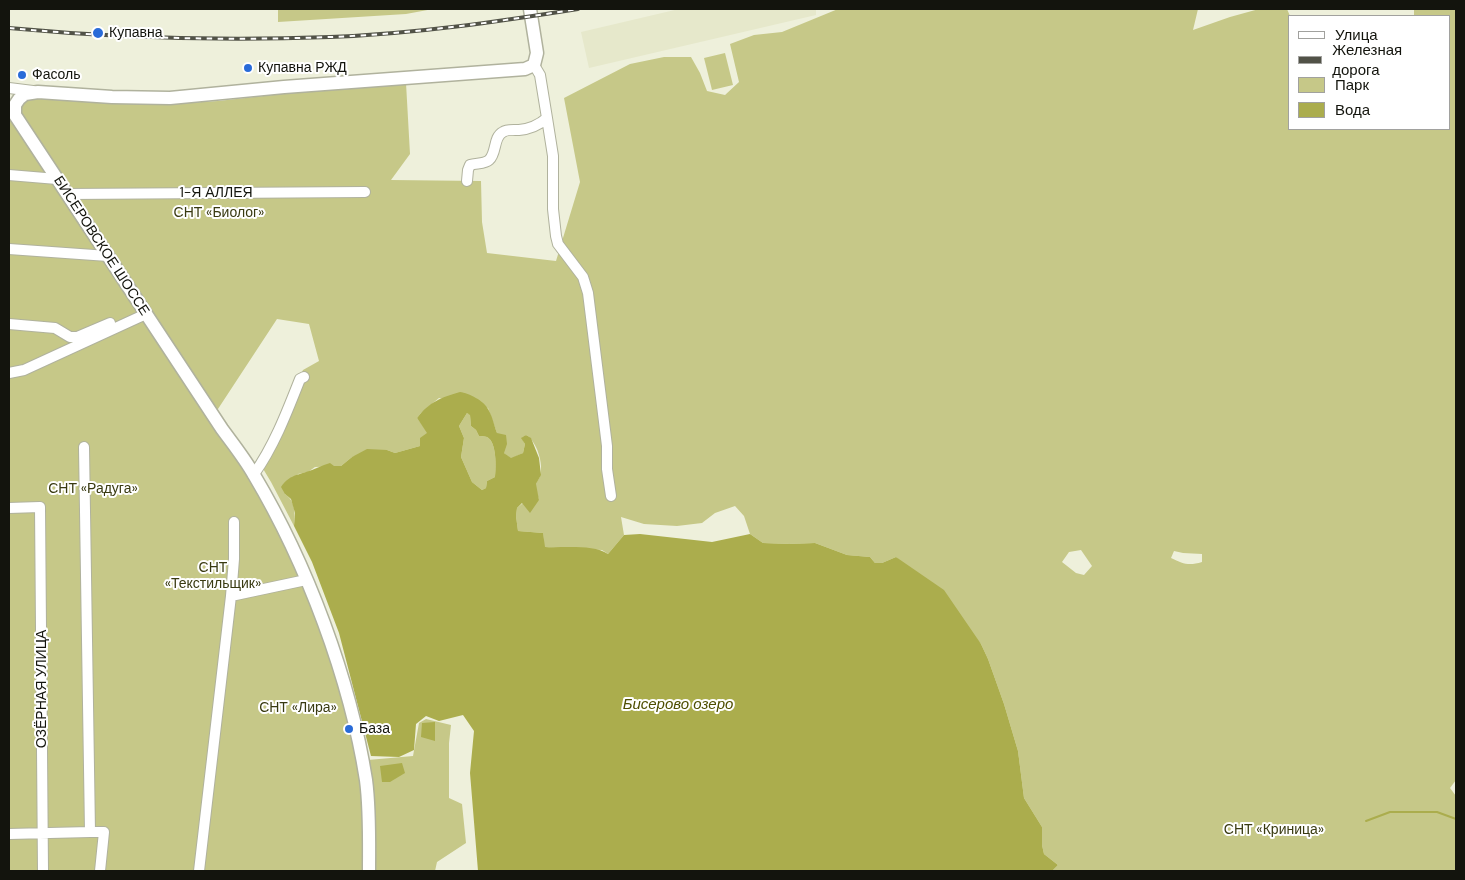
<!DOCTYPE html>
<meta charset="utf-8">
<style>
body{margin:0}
#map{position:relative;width:1465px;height:880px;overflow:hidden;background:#eef0db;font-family:"DM Sans",sans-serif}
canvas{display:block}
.frame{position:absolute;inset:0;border:10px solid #13140d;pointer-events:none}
.legend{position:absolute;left:1288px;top:15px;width:162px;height:115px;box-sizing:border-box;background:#fff;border:1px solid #a1a19e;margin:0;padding:6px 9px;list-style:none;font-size:15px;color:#13140d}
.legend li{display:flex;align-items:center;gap:10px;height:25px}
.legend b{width:25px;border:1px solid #a1a19e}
</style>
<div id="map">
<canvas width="1465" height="880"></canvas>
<div class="frame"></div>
<ul class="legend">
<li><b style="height:6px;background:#fff"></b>Улица</li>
<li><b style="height:6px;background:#515247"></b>Железная дорога</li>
<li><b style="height:14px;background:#c6c888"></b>Парк</li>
<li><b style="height:14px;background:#abad4d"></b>Вода</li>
</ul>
</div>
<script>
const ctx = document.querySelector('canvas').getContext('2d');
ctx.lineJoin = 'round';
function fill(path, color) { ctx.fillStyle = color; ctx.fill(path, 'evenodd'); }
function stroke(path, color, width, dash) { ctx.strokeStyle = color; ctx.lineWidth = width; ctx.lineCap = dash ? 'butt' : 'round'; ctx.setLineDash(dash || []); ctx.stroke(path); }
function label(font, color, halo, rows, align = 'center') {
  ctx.font = font + ' "DM Sans",sans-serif'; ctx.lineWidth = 4; ctx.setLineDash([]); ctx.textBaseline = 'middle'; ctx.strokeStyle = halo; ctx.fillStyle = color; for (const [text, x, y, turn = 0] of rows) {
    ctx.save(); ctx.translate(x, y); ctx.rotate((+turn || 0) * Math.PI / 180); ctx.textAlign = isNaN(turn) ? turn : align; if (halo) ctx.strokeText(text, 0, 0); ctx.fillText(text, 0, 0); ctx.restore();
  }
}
const built = new Path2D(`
 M679 9H818H816V15L589 68 581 32Z`);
const green = new Path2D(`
 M278 9H433L406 14 278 22Z
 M838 9H1198L1193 30 1230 17 1259 9H1287L1290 16 1289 129H1449V16H1414V9H1456V780L1450 788 1456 796V871H1052L1058 865 1044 854 1042 845V827L1024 798 1018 751 1004 704 988 659 981 644 896 557 882 563H875L870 557 847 555 815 543 789 544 763 543 750 534 744 516 735 506 715 513 702 523 677 526 644 524 621 517 624 535 608 554 602 550 544 547 543 533 518 531 516 516 517 508 523 503 539 500C538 496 535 488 536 484 536 483 540 477 540 476 544 465 537 441 526 435L522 438 525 444 523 453 511 459 504 453 488 408 439 398 421 413 417 418 428 433 420 446 395 453 387 450 352 457 341 466 315 467 308 472 298 474 285 494C296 502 295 513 294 526L271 482 259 462 303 370 319 361 309 324 277 319 216 412 18 110 22 101 38 96 116 104H169L218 101 336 88 406 83 410 154 391 180 481 181 482 222 487 253 556 261 580 182 564 98 630 64 664 57H691L700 73 707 91 725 95 739 82 730 44 754 35 782 32ZM1081 550 1092 566 1084 575 1076 573 1062 562 1069 552ZM1174 551 1183 553 1202 554V562C1189 566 1183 564 1171 558Z
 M725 53 733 85 712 90 704 58Z
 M9 115 250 477 276 525 302 581 336 672 362 782 365 871H9Z
 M467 413 470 414 471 426 476 430 479 436C481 436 484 436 487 437 497 442 496 468 495 477L487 481 486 488 482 490 472 482 461 457 464 438 459 426Z
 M426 719 451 725 449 743V798L462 804 466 843 437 862 435 871H376V825L368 760 413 756 419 723Z`);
const water = new Path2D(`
 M460 392C469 393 484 401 488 409 492 415 494 425 497 433L506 435 507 444 504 453 511 458 523 453 525 444 521 438 526 435 531 438 539 458 541 475 536 484 539 500 530 513 522 503 517 508 516 516 518 531 543 533 545 547C564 548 593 544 608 554L624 535 640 534 712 542 750 534 763 543 789 544 815 543 847 555 870 557 875 563H882L896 557 944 590 981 644 988 659 1004 704 1018 751 1024 798 1042 827V845L1044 854 1058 865 1052 871H478L470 773 474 731 463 715 439 721 426 716 416 724 414 750 399 757 371 756 339 633 312 562 294 526 295 513 291 499 285 494 281 487C289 476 294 476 306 472 314 470 322 465 330 463L334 466H341L352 457 367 449 387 450 395 453 420 446V438L427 433 417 418C429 402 442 397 460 392ZM467 413 470 415 471 426 476 430 479 436C481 436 484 436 487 437 497 442 496 468 495 477L487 481 486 488 482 490 472 482 461 457 464 438 459 426Z
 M435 722V741L421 737 422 723Z
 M402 763 405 773 390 782H382L380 766Z`);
const stream = new Path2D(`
 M1366 821 1390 812H1437L1456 819`);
const minor = new Path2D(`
 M9 88 33 91
 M547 118 553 156V209L556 236 558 244 583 277 588 293 607 446V469L611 496
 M9 175 57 179
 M467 181 468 170 470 165C476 163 485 164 489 160 497 153 493 137 503 132 507 129 513 130 519 130 530 129 539 125 547 118L540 75 534 65
 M67 194 365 192
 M9 249 108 256
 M9 324 55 328 70 337H77L110 323
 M9 373 24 370 146 314
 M254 474C274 446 287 412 300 379L304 377
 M9 508 40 507 43 871
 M231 596 234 559V522
 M90 832H104L100 871
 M9 834 90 832 84 447
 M199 871 231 596 306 580`);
const major = new Path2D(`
 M369 871C369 841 370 810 366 780 350 679 307 564 254 475 245 459 233 444 222 429L15 115V105L19 99 25 94 38 92 112 97 170 98 284 87 525 69 534 65 537 53 530 9`);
const rail = new Path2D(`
 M9 28C116 38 223 41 330 37 413 34 496 22 578 9`);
const markers = [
 [98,33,6,"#296bd8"],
 [248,68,5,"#296bd8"],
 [22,75,5,"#296bd8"],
 [349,729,5,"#296bd8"]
];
const poiNames = [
 ["Купавна",109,33],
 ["Купавна РЖД",258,68],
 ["Фасоль",32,75],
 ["База",359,729]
];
const streetNames = [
 ["1-Я АЛЛЕЯ",216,193],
 ["БИСЕРОВСКОЕ ШОССЕ",101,246,57],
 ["ОЗЁРНАЯ УЛИЦА",42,689,-90]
];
const parkNames = [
 ["СНТ «Биолог»",219,213],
 ["СНТ «Радуга»",93,489],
 ["СНТ",213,568],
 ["«Текстильщик»",213,584],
 ["СНТ «Лира»",298,708],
 ["СНТ «Криница»",1274,830]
];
const waterNames = [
 ["Бисерово озеро",678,705]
];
fill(built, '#e6e8cb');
fill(green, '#c6c888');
fill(water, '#abad4d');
stroke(stream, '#abad4d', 2);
stroke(minor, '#b0b29d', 12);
stroke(major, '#b0b29d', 15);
stroke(minor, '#fff', 10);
stroke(major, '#fff', 12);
stroke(rail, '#515247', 4);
stroke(rail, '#fff', 2, [5.5]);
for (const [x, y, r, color] of markers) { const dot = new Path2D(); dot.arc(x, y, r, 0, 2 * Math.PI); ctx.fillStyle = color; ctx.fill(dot); stroke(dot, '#fff', 2); }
label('14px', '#13140d', '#fff', poiNames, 'left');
label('14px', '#13140d', '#fff', streetNames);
label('14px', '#393a11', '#fff', parkNames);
label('italic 15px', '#4e4e01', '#fff', waterNames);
</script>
